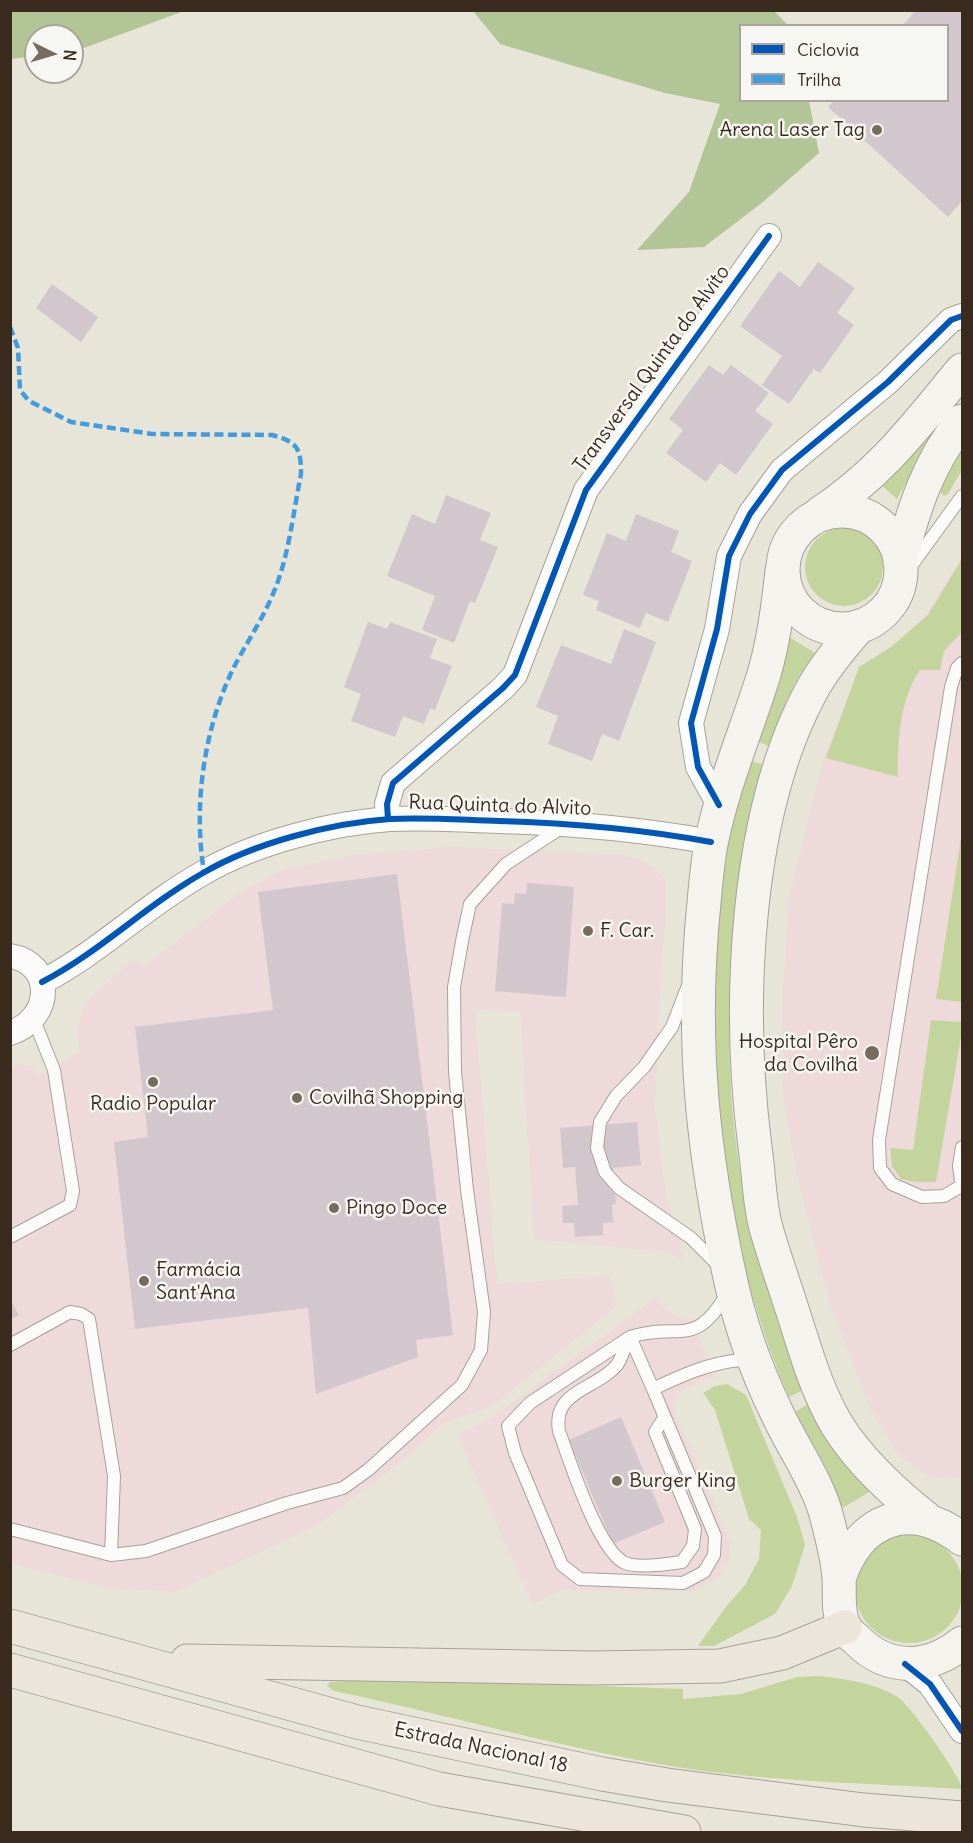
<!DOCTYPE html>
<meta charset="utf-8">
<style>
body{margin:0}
#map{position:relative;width:973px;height:1843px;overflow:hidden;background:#e7e5d7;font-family:Delius,sans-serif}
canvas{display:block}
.frame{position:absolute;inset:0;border:12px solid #3b2a1e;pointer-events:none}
.legend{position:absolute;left:739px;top:24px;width:210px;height:78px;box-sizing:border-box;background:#f6f6f2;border:2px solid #aba49d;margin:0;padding:8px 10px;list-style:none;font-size:18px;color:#3b2a1e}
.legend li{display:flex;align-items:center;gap:12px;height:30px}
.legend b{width:30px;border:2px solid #aba49d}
.north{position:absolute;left:24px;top:24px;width:60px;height:60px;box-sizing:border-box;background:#f6f6f2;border:2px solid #aba49d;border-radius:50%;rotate:95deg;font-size:16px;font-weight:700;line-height:24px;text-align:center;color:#3b2a1e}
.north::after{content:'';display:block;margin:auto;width:21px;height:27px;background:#776b5f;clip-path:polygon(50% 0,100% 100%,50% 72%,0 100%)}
</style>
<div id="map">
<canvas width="973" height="1843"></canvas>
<div class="frame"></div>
<ul class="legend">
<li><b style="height:8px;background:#0057b8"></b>Ciclovia</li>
<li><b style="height:8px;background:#3f9ce0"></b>Trilha</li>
</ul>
<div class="north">N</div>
</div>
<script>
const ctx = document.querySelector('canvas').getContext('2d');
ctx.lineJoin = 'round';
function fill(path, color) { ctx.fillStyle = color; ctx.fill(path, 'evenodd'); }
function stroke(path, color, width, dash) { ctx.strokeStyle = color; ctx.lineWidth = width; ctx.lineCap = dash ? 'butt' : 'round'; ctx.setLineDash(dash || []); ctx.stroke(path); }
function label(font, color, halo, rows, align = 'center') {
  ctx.font = font + ' Delius,sans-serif'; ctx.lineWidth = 5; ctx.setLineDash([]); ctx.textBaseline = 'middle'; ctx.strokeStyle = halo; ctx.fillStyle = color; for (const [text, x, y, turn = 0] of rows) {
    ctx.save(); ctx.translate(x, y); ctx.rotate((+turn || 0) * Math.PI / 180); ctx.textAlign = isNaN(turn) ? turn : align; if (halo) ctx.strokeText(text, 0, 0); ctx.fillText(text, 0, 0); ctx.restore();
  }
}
const built = new Path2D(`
 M962 556V1479L929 1476 899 1456 870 1408 830 1304 797 1175 783 1095 782 1012 788 903 824 756 857 677 893 649 927 613Z
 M450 847 619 855 634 858 654 867 665 879 666 910 660 979 655 1107 665 1191 684 1260 667 1252 534 1239 520 1011 475 1010 497 1284 609 1276 617 1306 492 1406 444 1423 403 1460 319 1524 176 1592 108 1588 11 1563 10 1066 22 1064 33 1067 39 1075 80 1052 77 1028 86 1003 132 960 146 965 241 892 282 870 350 856Z
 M656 1298 665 1309 678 1317 691 1319 715 1376 681 1390 673 1407 730 1542 728 1561 719 1577 695 1591 562 1590 532 1604 457 1434 490 1419Z`);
const green = new Path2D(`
 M948 406 953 409 926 448 897 499 880 484Z
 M962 446V470L948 494 944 496 938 489Z
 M805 567a39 39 0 1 1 78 0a39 39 0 1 1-78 0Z
 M962 559V632L944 651 940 670H920C900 698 897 744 898 777L826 758 859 667 891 647 928 615Z
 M789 637 815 653C793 680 780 714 771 747L756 741Z
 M749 760 764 765C730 919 714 1065 750 1220 763 1276 787 1334 805 1389L789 1397C717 1230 694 1028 726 848 732 819 741 789 749 760Z
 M962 832V1002L936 999Z
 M931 1020 962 1022V1031L936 1182H916L901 1179 892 1166 890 1148 913 1150Z
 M727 1384 746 1395 797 1517 805 1545 792 1586 775 1614 714 1646H698L725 1608 745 1585 759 1559 761 1530 749 1519 715 1410 703 1393 715 1386Z
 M811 1402 868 1487 869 1492 841 1509 795 1412Z
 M855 1589a54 54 0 1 1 108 0a54 54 0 1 1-108 0Z
 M818 1676C844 1679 877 1683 899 1698 910 1705 962 1778 962 1789 867 1783 771 1782 677 1767 561 1748 449 1715 334 1691L327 1686 330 1682C447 1676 566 1686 683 1689V1699L741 1694 797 1677Z`);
const forest = new Path2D(`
 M10 11 11 10 184 11 73 52 72 36H36V56L11 59Z
 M473 11H774L788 25 740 26V100L809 101 819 153 763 202 704 247 637 250 689 192 720 104 665 93 500 44Z`);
const building = new Path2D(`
 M916 10H962V201L948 217 828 107 834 100H948V26H902Z
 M818 262 855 288 837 313 854 325 820 373 814 369 789 404 762 385 782 356 740 326 779 271 800 287Z
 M52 284 98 317 81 342 36 308Z
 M709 365 723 375 731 365 769 393 755 411 773 424 736 475 720 463 706 482 666 453 683 430 669 419Z
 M446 495 491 513 480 540 498 547 475 603 470 601 454 643 422 630 435 596 387 576 412 514 435 524Z
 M636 514 679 531 671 552 692 561 668 622 646 613 640 628 596 610 599 601 583 595 607 533 626 541Z
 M368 622 387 629 390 622 437 639 430 658 452 666 435 710 430 708 424 724 403 716 395 737 351 721 361 694 344 687Z
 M624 629 656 642 619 741 602 734 592 761 548 744 558 716 536 707 561 645 611 664Z
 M397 874 453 1335 416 1340 418 1357 316 1394 308 1308 135 1329 114 1142 148 1137 135 1027 273 1010 258 892Z
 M527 883 574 887 566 997 495 991 502 903 514 904 515 893 526 894Z
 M637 1122 641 1165 613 1168 616 1204 612 1205 613 1222 603 1223V1235L575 1237 574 1223H563L562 1206 578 1205 575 1167 563 1168 560 1128Z
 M10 1300 19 1315 10 1320Z
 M621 1417 665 1522 613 1544 569 1440Z`);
const service = new Path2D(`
 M901 580 962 496
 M687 988 672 1027 644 1067 616 1096 600 1122 597 1148 605 1172 619 1188 691 1238 720 1267
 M962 1147 959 1166 962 1188
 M961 1186 944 1196 922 1197 892 1184 880 1168 879 1140 951 687 957 668 962 663
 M10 1237 70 1205 73 1191 54 1070 34 1020
 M728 1292C694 1351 680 1321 630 1337L530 1403 508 1426 515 1453 562 1565 580 1579 683 1583 704 1572 714 1555 715 1536 653 1389C682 1375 709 1363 741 1360L749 1366
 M630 1337 653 1389
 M629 1338C625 1346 622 1358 617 1365 596 1390 552 1390 559 1431 570 1462 597 1546 623 1562 635 1569 669 1564 682 1562L693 1546 695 1529 655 1432 664 1418
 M10 1345 70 1312 81 1314 89 1319 114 1476 111 1555
 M10 1529 111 1555 146 1551 287 1503 343 1488 368 1470 462 1385 481 1350 484 1312 467 1190 455 1072 454 987 463 936 470 904 506 864 564 826`);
const minor = new Path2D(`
 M719 805 698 767 691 723 717 629 729 556 750 514 782 470 888 382 951 320 962 316
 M388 819 387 804 393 783 503 688 515 675 586 490 769 236
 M10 956C55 963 53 1019 10 1033
 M42 982C100 952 146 905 203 873 254 843 331 823 390 819 426 817 463 820 499 821 571 823 640 829 711 842
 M905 1664 930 1684 962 1731`);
const secondary = new Path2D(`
 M783 570a59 59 0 1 1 118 0a59 59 0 1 1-118 0Z
 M819 514C882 472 915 427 962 370
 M900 562C913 510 928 463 962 421
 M782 571C778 606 774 640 764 674 747 729 724 782 712 839 706 867 705 896 702 924 692 1048 703 1152 729 1273 739 1322 755 1368 777 1413 792 1446 819 1484 827 1518 832 1538 838 1559 839 1579 840 1594 837 1614 845 1628 847 1632 854 1637 858 1641 889 1672 930 1669 962 1643
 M858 628C842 646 826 665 814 686 744 811 737 1007 755 1147 759 1173 759 1203 766 1228 774 1256 784 1284 793 1312 805 1349 816 1390 837 1425 860 1462 893 1492 927 1519
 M839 1579C859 1518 910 1499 962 1539`);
const primary = new Path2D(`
 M10 1626 357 1722 602 1774 667 1785 864 1810 962 1818
 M187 1661 592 1668 720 1666 782 1653 845 1627
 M10 1670 439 1789 684 1832`);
const quiet = new Path2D(`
 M10 327 18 348 20 390 29 401 71 422 152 434 272 435C297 442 301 447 301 474 293 513 289 557 273 594 262 620 247 642 234 667 204 728 193 805 204 872`);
const cycleway = new Path2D(`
 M719 805 698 767 691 723 717 629 729 556 750 514 782 470 888 382 951 320 962 316
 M388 819 387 804 393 783 503 688 515 675 586 490 769 236
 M42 982C100 952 146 905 203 873 254 843 331 823 390 819 426 817 463 820 499 821 571 823 640 829 711 842
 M905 1664 930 1684 962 1731`);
const markers = [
 [877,130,6,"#776b5f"],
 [588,931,6,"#776b5f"],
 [872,1053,8,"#776b5f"],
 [153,1082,6,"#776b5f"],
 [297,1098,6,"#776b5f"],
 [334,1208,6,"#776b5f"],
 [144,1281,6,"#776b5f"],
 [617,1481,6,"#776b5f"]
];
const poiNames = [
 ["Arena Laser Tag",865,130,"right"],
 ["F. Car.",600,931],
 ["Hospital Pêro",858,1042,"right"],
 ["da Covilhã",858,1065,"right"],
 ["Covilhã Shopping",309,1098],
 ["Radio Popular",153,1104,"center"],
 ["Pingo Doce",346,1208],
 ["Farmácia",156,1270],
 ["Sant'Ana",156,1293],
 ["Burger King",629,1481]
];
const streetNames = [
 ["Transversal Quinta do Alvito",652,369,-54],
 ["Rua Quinta do Alvito",500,806,2],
 ["Estrada Nacional 18",481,1748,12]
];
fill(built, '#eed9db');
fill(green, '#c3d49d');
fill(forest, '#b1c596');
fill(building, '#d1c7cd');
stroke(service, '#a6a299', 14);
stroke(minor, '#a6a299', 26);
stroke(secondary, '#a6a299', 35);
stroke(primary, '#a6a299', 35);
stroke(service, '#fbfbf9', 12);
stroke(minor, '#fbfbf9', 24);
stroke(secondary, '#f5f3ee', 33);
stroke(primary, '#ece5dc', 33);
stroke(quiet, '#3f9ce0', 4.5, [9, 4.5]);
stroke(cycleway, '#0057b8', 6);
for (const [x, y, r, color] of markers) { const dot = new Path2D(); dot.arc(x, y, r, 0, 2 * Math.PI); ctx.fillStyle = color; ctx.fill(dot); stroke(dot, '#f6f6f2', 2); }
label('20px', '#3b2a1e', '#f6f6f2', poiNames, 'left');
label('20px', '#3b2a1e', '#f6f6f2', streetNames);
</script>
